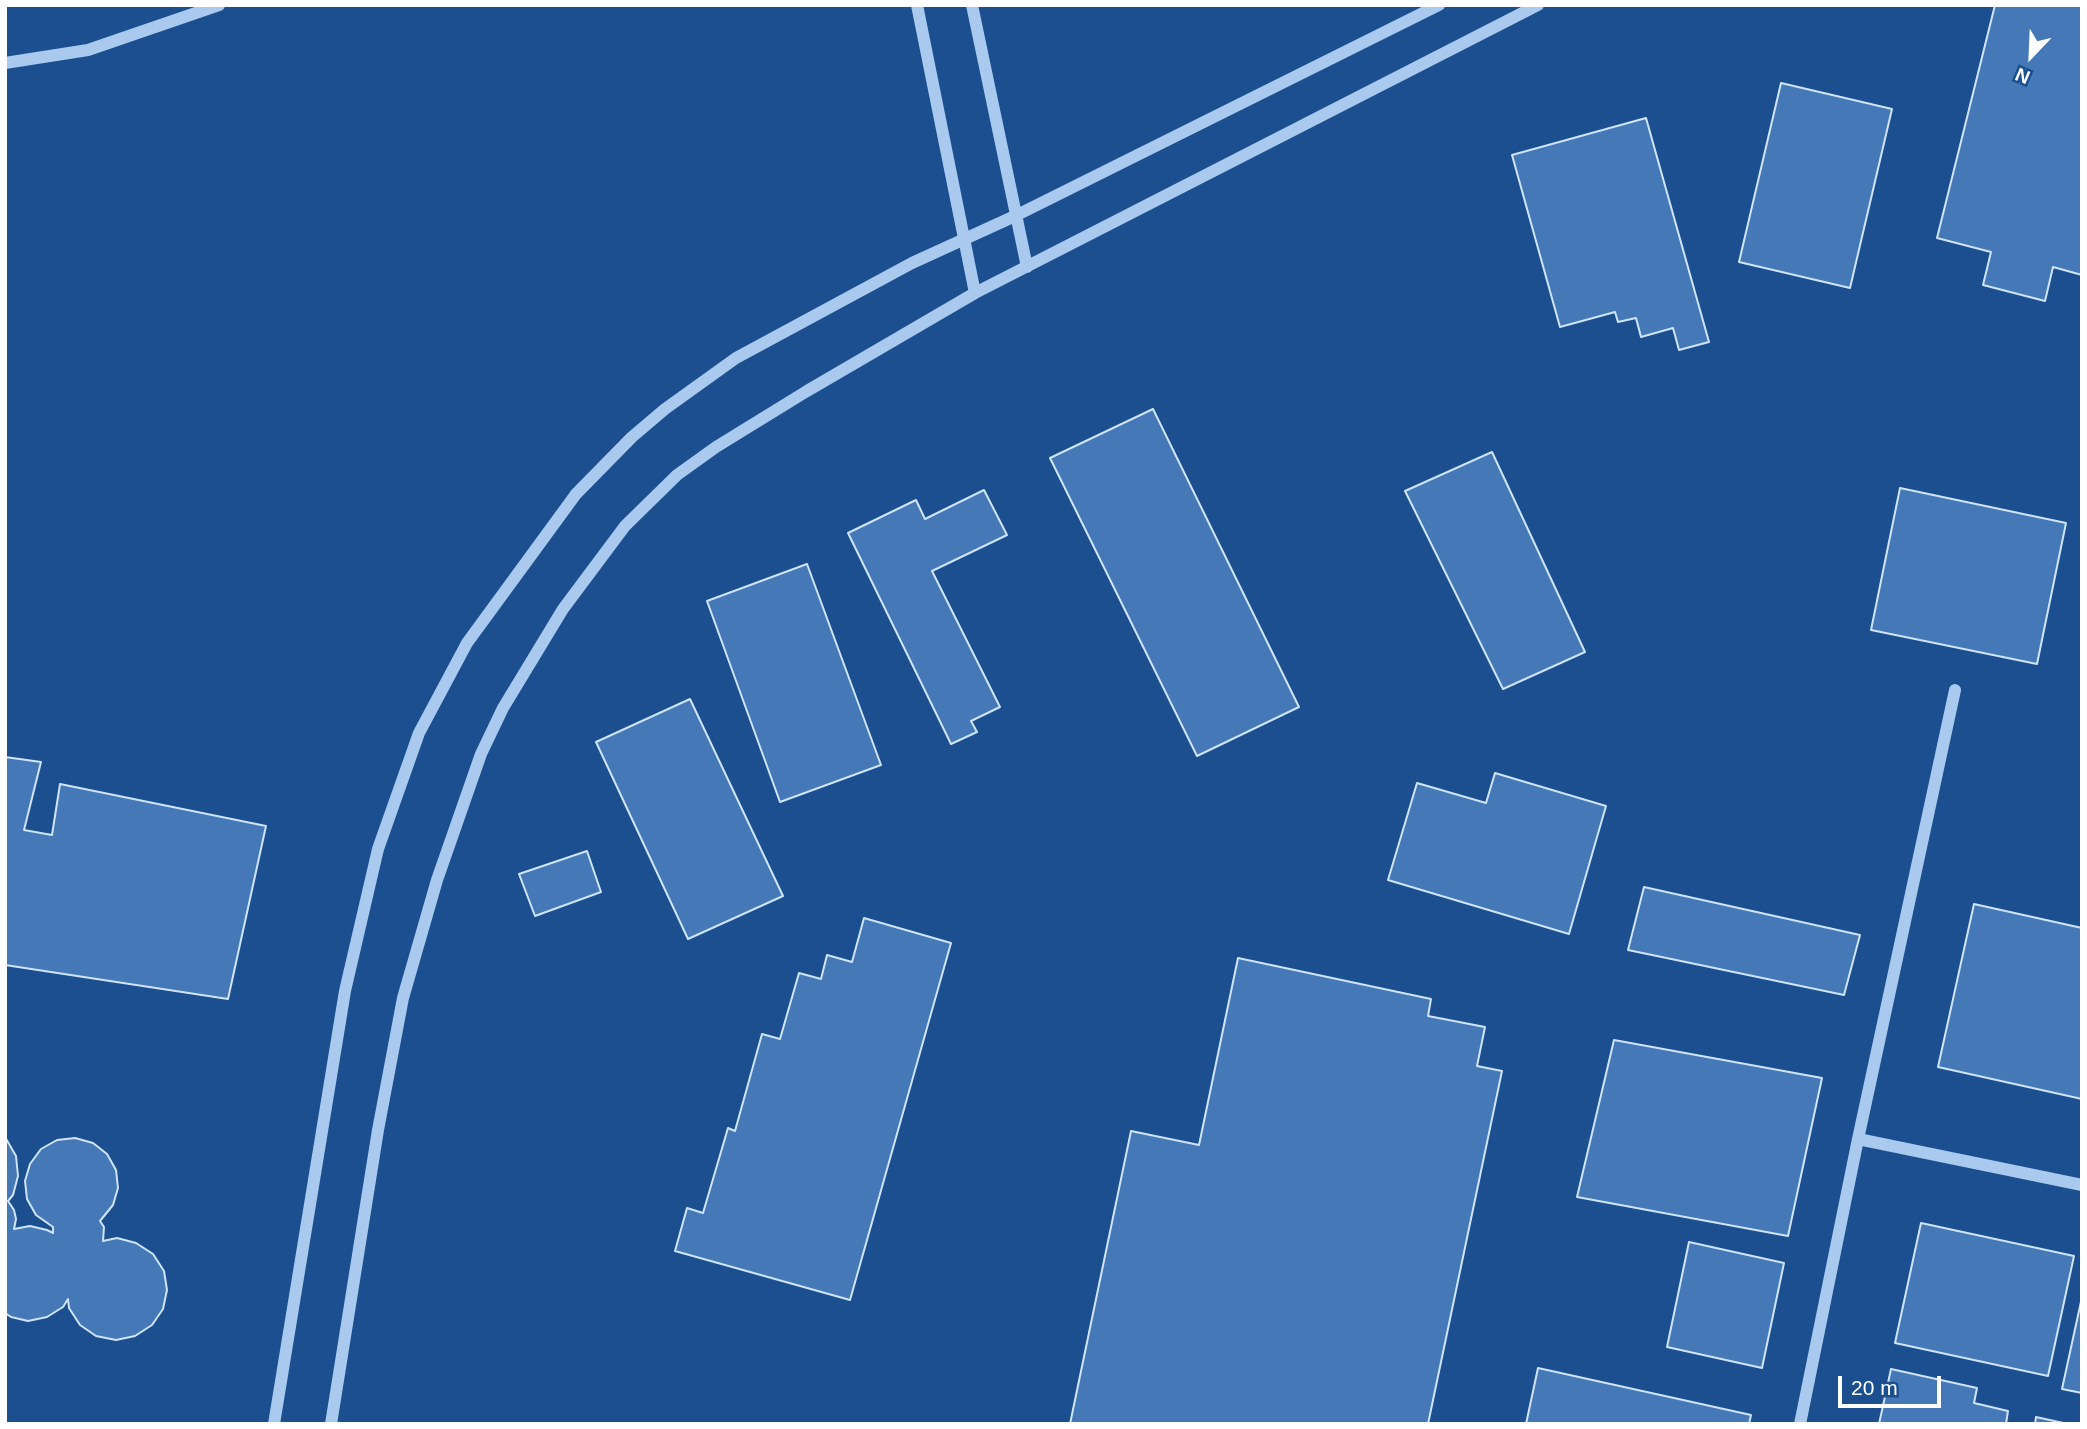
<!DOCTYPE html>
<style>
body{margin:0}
#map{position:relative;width:2087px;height:1429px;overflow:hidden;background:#1b4f8f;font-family:Helvetica,sans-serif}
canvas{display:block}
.frame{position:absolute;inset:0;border:7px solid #fff;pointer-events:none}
.north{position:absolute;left:1996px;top:21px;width:70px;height:70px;-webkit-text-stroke:5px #1b4f8f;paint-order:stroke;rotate:203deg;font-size:19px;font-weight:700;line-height:28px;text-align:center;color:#fff}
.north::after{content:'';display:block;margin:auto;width:24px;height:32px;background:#fff;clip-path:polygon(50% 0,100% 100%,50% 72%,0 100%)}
.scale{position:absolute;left:1838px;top:1376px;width:103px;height:32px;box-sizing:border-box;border:4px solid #fff;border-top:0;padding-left:9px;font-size:21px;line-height:24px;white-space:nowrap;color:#fff;-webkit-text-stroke:5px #1b4f8f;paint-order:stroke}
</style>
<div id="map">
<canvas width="2087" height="1429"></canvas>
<div class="frame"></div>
<div class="north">N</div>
<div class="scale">20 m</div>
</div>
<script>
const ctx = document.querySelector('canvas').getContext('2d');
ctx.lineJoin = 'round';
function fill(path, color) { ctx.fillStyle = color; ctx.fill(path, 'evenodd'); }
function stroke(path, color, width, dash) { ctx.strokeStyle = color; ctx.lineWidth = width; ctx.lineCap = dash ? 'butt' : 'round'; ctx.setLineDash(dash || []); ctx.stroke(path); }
const building = new Path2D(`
 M1995 5H2082V275L2053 267 2045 301 1983 285 1991 252 1937 238Z
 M1781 83 1892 109 1850 288 1739 262Z
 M1646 118 1709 342 1679 350 1673 328 1641 337 1636 318 1618 322 1615 312 1560 327 1512 155Z
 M1153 409 1299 707 1197 756 1050 458Z
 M1492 452 1585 652 1503 689 1405 491Z
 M1900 488 2066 523 2037 664 1871 630Z
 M984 490 1007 535 932 571 1000 707 971 721 977 732 951 744 848 533 916 500 925 519Z
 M807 564 881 765 780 802 707 601Z
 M690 699 783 896 688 939 596 742Z
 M5 757 41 762 24 830 52 835 60 784 266 826 228 999 5 965Z
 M1495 773 1606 806 1569 934 1388 880 1417 783 1486 803Z
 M587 851 601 892 535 916 519 874Z
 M1644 887 1860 935 1844 995 1628 950Z
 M1974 904 2082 928V1099L1938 1067Z
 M864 918 951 943 850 1300 675 1251 687 1208 703 1213 728 1128 735 1131 762 1034 780 1039 799 973 821 979 827 955 852 962Z
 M1238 958 1431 999 1428 1016 1485 1027 1477 1066 1502 1071 1428 1424H1070L1131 1131 1199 1145Z
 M1614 1040 1822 1078 1788 1236 1577 1197Z
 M5 1137 16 1156 18 1176 13 1195 8 1201 14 1210 16 1219 14 1229 30 1226 47 1230 53 1233V1227L36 1215 27 1199 25 1181 30 1164 41 1149 57 1140 75 1138 93 1143 107 1154 116 1170 118 1188 113 1205 100 1221 104 1227 103 1241 117 1238 136 1243 153 1254 164 1271 167 1290 163 1309 152 1325 135 1336 116 1340 96 1336 80 1325 69 1308 68 1299 63 1307 47 1317 28 1321 11 1317 5 1313Z
 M1921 1223 2074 1256 2048 1376 1895 1343Z
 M1689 1242 1784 1263 1762 1368 1667 1347Z
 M2082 1297V1393L2062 1389Z
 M1538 1368 1751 1415 1749 1424H1526Z
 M1891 1369 1977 1388 1974 1403 2008 1411 2006 1424H1879Z
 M2036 1417 2068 1424H2035Z`);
const minor = new Path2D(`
 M917 5 975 293
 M972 5 1027 267
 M5 63 88 50 219 5
 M1858 1139 2082 1185
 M274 1424 345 991 378 849 419 733 467 643 576 494 632 437 665 409 736 358 912 263 1015 216 1439 5
 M331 1424 378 1130 403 998 437 880 481 754 503 708 563 609 625 526 677 475 716 447 807 391 975 293 1538 5
 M1800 1424 1858 1139 1955 690`);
fill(building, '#4478b7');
stroke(building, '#cfe3fa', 2);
stroke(minor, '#a9c9ee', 12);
</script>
